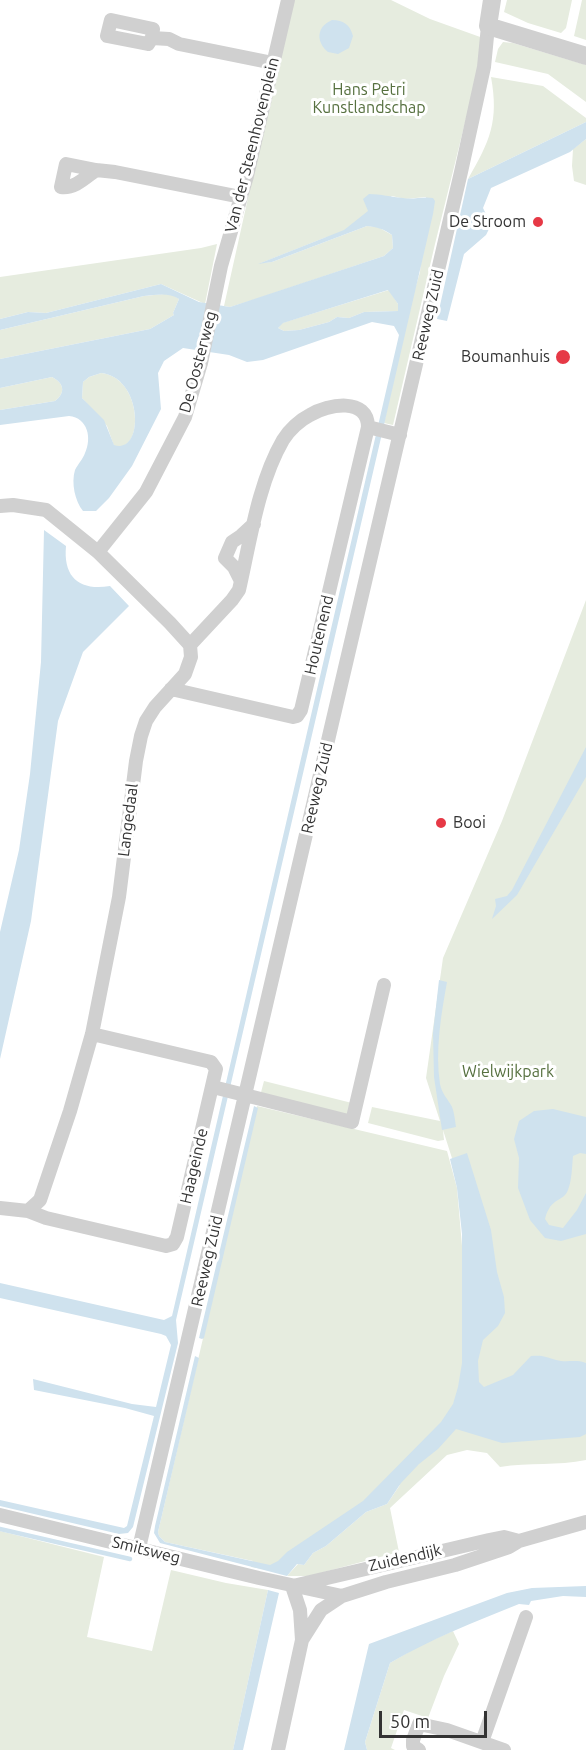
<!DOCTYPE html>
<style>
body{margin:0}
#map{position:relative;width:586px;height:1750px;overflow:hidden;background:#fff;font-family:Ubuntu,sans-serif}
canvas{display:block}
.scale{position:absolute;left:379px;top:1711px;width:108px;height:27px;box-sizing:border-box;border:3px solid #333;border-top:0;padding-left:8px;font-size:18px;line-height:21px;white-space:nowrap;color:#333;-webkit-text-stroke:4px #fff;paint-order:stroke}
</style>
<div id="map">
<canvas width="586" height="1750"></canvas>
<div class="scale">50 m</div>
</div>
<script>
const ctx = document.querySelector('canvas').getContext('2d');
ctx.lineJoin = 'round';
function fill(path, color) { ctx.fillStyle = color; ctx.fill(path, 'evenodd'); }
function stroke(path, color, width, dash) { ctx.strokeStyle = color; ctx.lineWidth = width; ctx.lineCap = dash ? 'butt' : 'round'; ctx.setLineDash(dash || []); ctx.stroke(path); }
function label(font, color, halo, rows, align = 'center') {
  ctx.font = font + ' Ubuntu,sans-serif'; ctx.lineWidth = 6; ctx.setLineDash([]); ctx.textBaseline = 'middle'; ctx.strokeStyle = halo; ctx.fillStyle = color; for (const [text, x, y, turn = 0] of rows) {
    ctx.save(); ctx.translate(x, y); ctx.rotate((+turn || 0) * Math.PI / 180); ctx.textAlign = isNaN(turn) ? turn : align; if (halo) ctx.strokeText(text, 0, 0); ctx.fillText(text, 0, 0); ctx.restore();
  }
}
const green = new Path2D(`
 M292 0H391L430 19 483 38 480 62 435 244 393 425 384 423 412 299 420 272 426 197 405 199 392 196 343 233 324 238 261 263 272 262 367 226 378 227 392 235 393 248 384 256 256 299 230 307 224 306Z
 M507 0H572L566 28 561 33 528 23 504 12Z
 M582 0H586V40L574 36Z
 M503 42 513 43 586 65V102L548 74 495 62 498 49Z
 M491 77 543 86 586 118V122L468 179C490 141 499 121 491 77Z
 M586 139V185L574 181 572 166 573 149Z
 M217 244 205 304 161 284 46 313 28 312 0 319V277L201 248Z
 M389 290 398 304V311L364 312 349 318 337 317 329 322 299 330 284 331 278 328 282 323Z
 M164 294H172L179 299 173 313 174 315 150 329 0 359V330L144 296Z
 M101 373C143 377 145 455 114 446L107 426 82 398 83 382 89 377Z
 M52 377C64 383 66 393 55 401L0 410V388Z
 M586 600V1460C558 1466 529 1462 500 1467L487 1453 467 1450 447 1455 390 1508 399 1552 309 1576H287L298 1564 304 1565 313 1553 326 1546 366 1512 387 1504 400 1485 269 1570 251 1567 253 1561 165 1542 159 1536 158 1532 257 1106 447 1151 457 1188 462 1246 466 1202 443 1130 444 1140 438 1141 368 1123 372 1107 440 1121 426 1078 443 958 502 821Z
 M264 1081 352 1103 349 1118 260 1096Z
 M0 1531 104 1557 87 1637 152 1651 171 1570 226 1583 268 1590 233 1750H0Z
 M453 1631 459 1644 444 1676 428 1718 404 1710 391 1748 395 1750H367L365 1742 390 1663 419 1646Z`);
const water = new Path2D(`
 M332 20C344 20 350 25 353 36L349 48 338 54 328 52C316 42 316 27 332 20Z
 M586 122V139L570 152 491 188 483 208 489 220V229L486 235 464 254 447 321 437 319 468 179Z
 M369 194C381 194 391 197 403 198 413 200 423 196 433 198L435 201 433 214 176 1320 178 1343 133 1527 128 1533 119 1534 0 1506V1500L124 1528 127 1526 154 1416 125 1408 34 1390 33 1379 132 1404 156 1407 171 1345 166 1336 161 1334 0 1298V1283L164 1320 172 1316 399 335 394 326 372 322 263 360 247 362 229 355 183 348 164 361 158 373 161 409 132 466 109 498 96 511H83C75 501 71 483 75 470 78 464 83 459 85 453 92 438 88 418 69 416L0 425V410L55 401C66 393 64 383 52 377L0 388V359L150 329 174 315 173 313 179 299C168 292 157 295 144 296L0 330V319L28 312 46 313 161 284 199 302 230 307 384 256 393 248 392 235C384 229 377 227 367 226L272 262 258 264 344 230 368 211 363 199ZM388 290 398 304V311L364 312 349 318 337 317 329 322 299 330 284 331 278 328 283 323ZM101 373C143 377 145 455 114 445L104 420 82 398 83 382 89 377Z
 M44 530 66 546C63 578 80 591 110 586L129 606 83 652 58 721 31 921 0 1059V932L19 850 30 774 41 662Z
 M586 747V777L517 895 492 919 496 906 495 899 507 896 512 890Z
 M439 980 447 982C441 1015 435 1051 440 1084 442 1093 446 1097 451 1105 454 1110 455 1120 456 1127L442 1130 434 1077 433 1033Z
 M254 1106 258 1108 204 1338 202 1339 199 1338Z
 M553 1109 586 1117V1154L580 1153 573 1156C572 1166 572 1180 568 1190 563 1203 551 1196 545 1219L549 1225 563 1228 577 1210 586 1193V1234L561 1241 545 1238 530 1220 518 1188 519 1158 514 1139 519 1121 534 1111Z
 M467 1153 491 1230 497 1272 504 1297 505 1313 498 1326 483 1340 478 1361 479 1382 484 1387 513 1375 531 1356C544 1355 545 1357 556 1360 566 1363 576 1359 586 1363V1434L580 1437 502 1443 456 1429 438 1449 419 1464 401 1483 387 1504 366 1512 326 1546 313 1553 304 1565 297 1564 287 1576 160 1543 154 1533 155 1526 195 1356 199 1358 158 1532 159 1536 165 1542 270 1565 278 1561 287 1552 363 1501 441 1422 453 1404 458 1387 462 1363V1234L457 1188 450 1159Z
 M586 1586V1597L563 1596 531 1601 529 1605 519 1604C474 1622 431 1639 390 1663L365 1742 367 1750H344L369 1644 507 1593 532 1588Z
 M268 1590 279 1593 243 1750H233Z`);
const stream = new Path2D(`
 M0 1529 130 1559`);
const minor = new Path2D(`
 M152 38 153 29 111 20 107 36 148 44 152 38 169 39 179 44 273 63
 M96 170C85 178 74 189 61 187L66 164 96 170 115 172 241 197
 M368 427 400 435
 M0 506 13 505 46 510 98 552 170 623 190 645 191 657 185 674 155 707 146 721 141 736 136 761 119 897 92 1034 70 1111 40 1200 28 1211 0 1208
 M98 552 146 492 185 417 201 363 221 266 247 176 288 0
 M241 581 234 567 225 558 232 542 241 536 254 524
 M171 689 293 717 297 716 301 710 368 427C368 397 328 404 310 415 300 420 289 430 283 440 258 483 250 542 239 590L232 600 190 645
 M213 1087 352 1122 384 985
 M28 1211 46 1218 166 1246 173 1244 177 1237 216 1069 211 1062 92 1034
 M0 1515 259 1578 342 1596
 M139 1548 461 172 484 67 488 26
 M293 1586 489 1540 504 1537 519 1541
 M302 1640 321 1610 342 1596 386 1582 455 1565 509 1547 519 1541 586 1522
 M482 1742 526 1617
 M278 1750 302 1640 300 1610 292 1586
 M419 1750 413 1746V1740L419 1724 447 1730 504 1750`);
const tertiary = new Path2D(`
 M492 0 488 26 586 56`);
const markers = [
 [538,222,6,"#e63946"],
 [563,357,8,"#e63946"],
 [441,823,6,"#e63946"]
];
const parkNames = [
 ["Hans Petri",369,90],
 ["Kunstlandschap",369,108],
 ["Wielwijkpark",508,1072]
];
const streetNames = [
 ["Van der Steenhovenplein",252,145,-76],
 ["Reeweg Zuid",428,315,-77],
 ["De Oosterweg",198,362,-75],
 ["Houtenend",319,635,-77],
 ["Reeweg Zuid",317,788,-77],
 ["Langedaal",128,820,-83],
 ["Haageinde",194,1166,-77],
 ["Reeweg Zuid",207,1261,-77],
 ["Smitsweg",146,1550,14],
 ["Zuidendijk",405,1558,-13]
];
const poiNames = [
 ["De Stroom",526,222],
 ["Boumanhuis",550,357],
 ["Booi",453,823,"left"]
];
fill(green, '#e6ecdf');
fill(water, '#cfe2ee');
stroke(stream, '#cfe2ee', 4.5);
stroke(minor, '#d0d0d0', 14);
stroke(tertiary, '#d0d0d0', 18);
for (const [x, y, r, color] of markers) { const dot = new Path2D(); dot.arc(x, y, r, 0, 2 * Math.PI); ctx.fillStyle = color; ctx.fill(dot); stroke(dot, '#fff', 2); }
label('16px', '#56703f', '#fff', parkNames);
label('16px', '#333', '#fff', streetNames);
label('16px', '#333', '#fff', poiNames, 'right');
</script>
